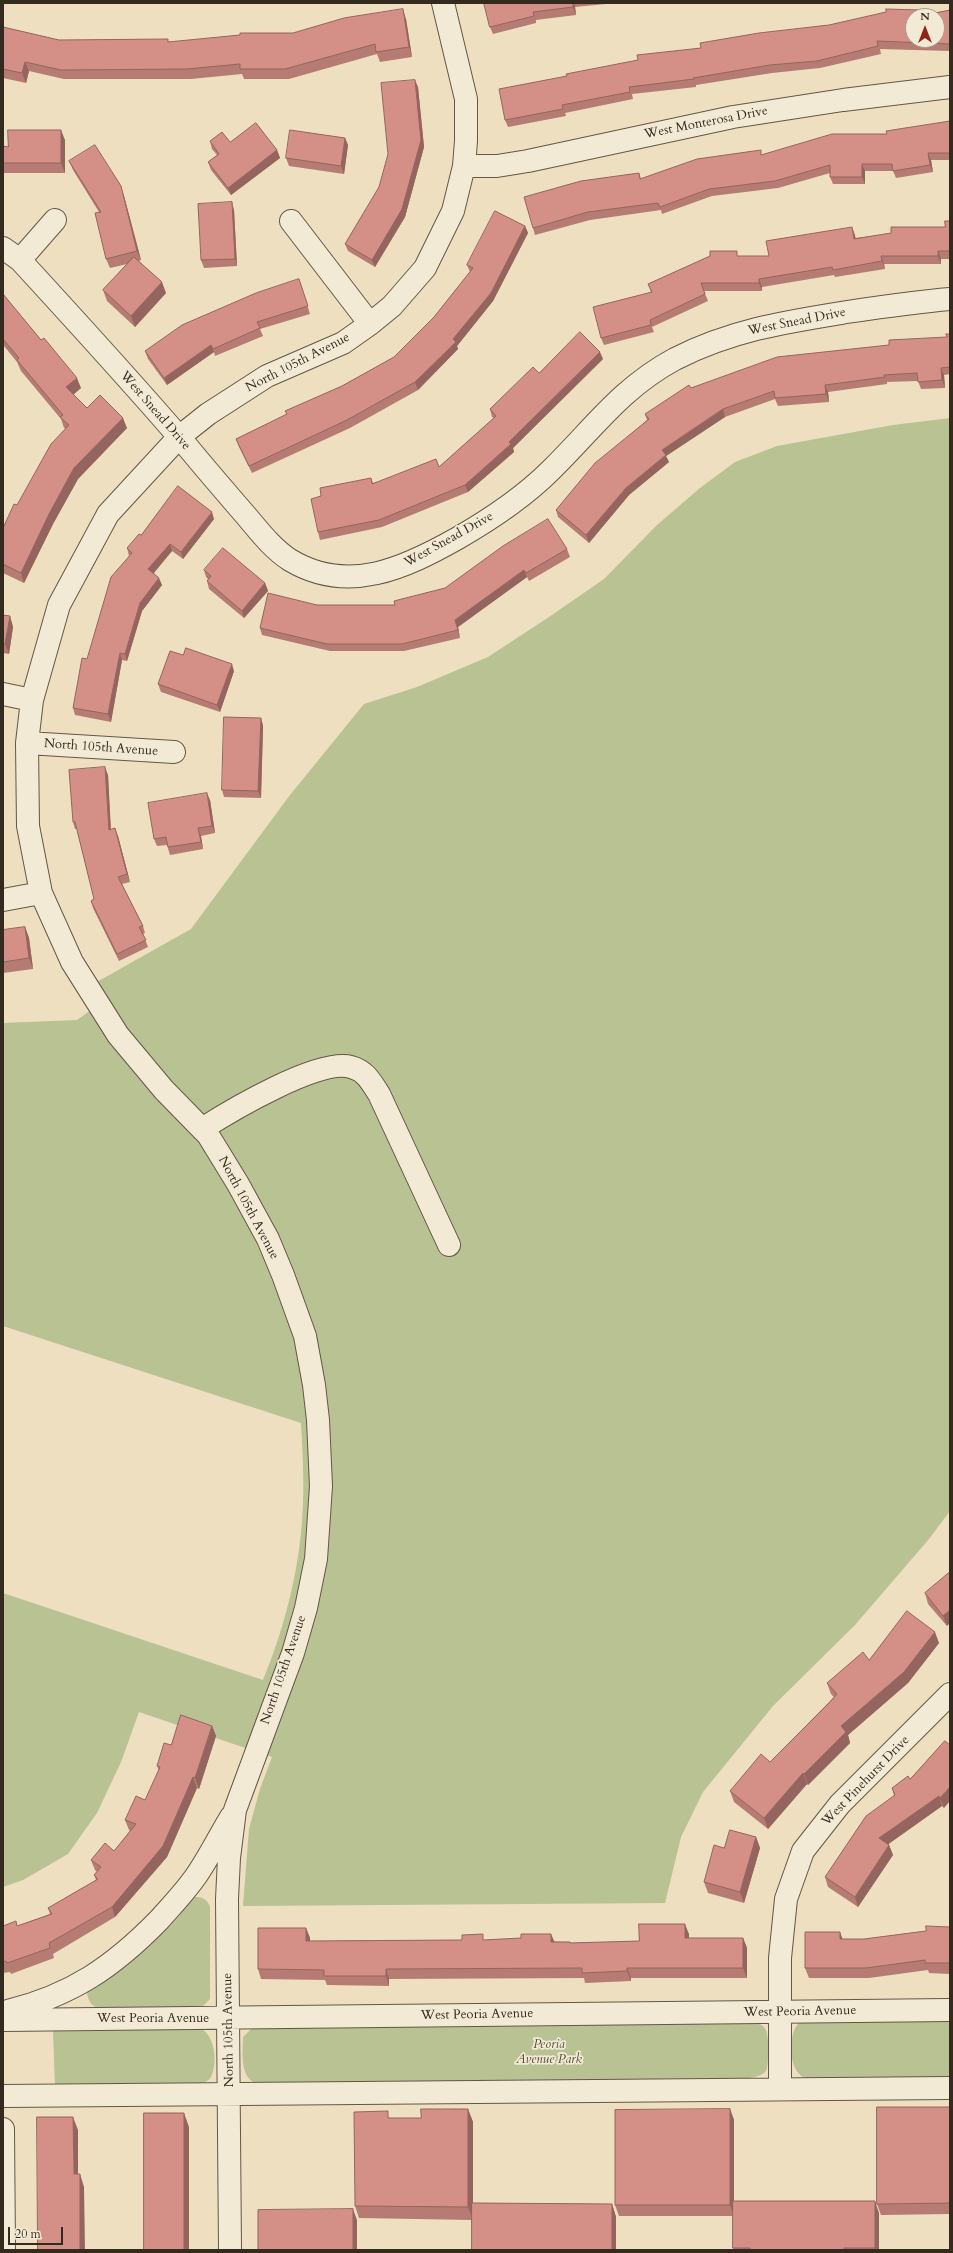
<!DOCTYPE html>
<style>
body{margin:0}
#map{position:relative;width:953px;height:2253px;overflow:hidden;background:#eddfc0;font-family:Cardo,serif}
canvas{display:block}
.frame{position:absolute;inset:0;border:4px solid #352a1e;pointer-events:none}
.north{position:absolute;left:905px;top:8px;width:40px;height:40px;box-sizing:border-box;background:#f3ead6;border:1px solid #a79d8c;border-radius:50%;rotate:0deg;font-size:11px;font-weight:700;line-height:16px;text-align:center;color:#352a1e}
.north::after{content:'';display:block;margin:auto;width:14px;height:18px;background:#8f2418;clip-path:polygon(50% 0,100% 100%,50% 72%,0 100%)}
.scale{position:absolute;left:8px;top:2227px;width:55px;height:18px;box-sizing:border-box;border:2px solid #352a1e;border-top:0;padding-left:5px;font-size:12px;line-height:14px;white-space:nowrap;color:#352a1e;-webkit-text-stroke:3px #f3ead6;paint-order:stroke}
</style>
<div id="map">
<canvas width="953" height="2253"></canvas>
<div class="frame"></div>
<div class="north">N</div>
<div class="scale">20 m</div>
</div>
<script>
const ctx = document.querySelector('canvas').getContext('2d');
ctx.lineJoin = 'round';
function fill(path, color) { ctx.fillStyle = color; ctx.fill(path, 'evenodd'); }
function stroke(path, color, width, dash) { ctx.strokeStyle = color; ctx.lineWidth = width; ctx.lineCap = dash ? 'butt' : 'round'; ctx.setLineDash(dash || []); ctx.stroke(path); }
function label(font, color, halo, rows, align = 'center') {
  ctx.font = font + ' Cardo,serif'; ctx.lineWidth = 3.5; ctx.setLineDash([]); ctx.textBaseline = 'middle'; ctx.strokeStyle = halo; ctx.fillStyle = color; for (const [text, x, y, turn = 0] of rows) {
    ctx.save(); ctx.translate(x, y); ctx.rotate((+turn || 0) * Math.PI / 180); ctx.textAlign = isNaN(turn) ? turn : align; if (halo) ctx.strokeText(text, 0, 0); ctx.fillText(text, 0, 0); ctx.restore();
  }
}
const green = new Path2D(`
 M950 418V1511L929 1539 855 1625 773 1706 703 1792 681 1837 665 1903 243 1906 249 1829 260 1789 272 1757 139 1712 121 1762 97 1813 68 1854 23 1880 3 1887V1593L263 1680C282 1634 296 1583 301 1533 305 1496 303 1459 301 1423L3 1326V1023L77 1020 98 1005 88 987 191 929 290 795 364 704 417 687 488 657 549 617 604 579 657 525 700 488 735 462 777 446 893 425Z
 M193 1897C202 1897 207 1898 210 1907V1999L203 2006 191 2007 100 2009C91 2006 88 2001 87 1992L90 1988Z
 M950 2019V2077L808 2079C787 2075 787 2032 800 2022Z
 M753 2022C759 2023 763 2025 766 2030 769 2036 769 2066 766 2071 761 2076 755 2077 749 2078L256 2083C239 2077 243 2051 243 2037L252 2028Z
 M199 2028C215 2033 218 2063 211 2077 209 2081 204 2082 201 2084L55 2087 53 2030Z`);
const minor = new Path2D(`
 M464 166H497L528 161 733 117 843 100 950 87
 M291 221 370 324
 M3 248 20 260C76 321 132 382 186 445 204 467 223 489 242 511 257 528 271 548 290 560 348 595 405 568 458 538 491 519 524 497 551 470 593 429 621 388 675 359 732 330 785 322 847 312 881 307 915 302 950 299
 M20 260 55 220
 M3 694 32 700
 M27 743 174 752
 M3 900 41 893
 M202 1129C230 1111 319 1058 351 1067 366 1071 371 1082 379 1094L449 1245
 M8 2011C72 1995 113 1967 159 1920 173 1904 189 1888 200 1870 211 1853 220 1835 231 1817
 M3 2020 950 2010
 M780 2089V1958L786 1899 803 1851 840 1804 950 1694
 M3 2096 950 2088
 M3 2129 4 2250
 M230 2250 227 1899 229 1858 235 1810 293 1653 306 1608 316 1559 321 1486 318 1420 314 1385 305 1336 283 1275 268 1239 238 1184 208 1135 164 1090 118 1035 72 962 41 893 28 826 27 743 32 700 59 605 108 514 179 437 208 414 267 376 343 343 370 324 392 306 425 268 453 211 464 166 466 141V99L443 3`);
const wall = new Path2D(`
 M484 3H610L606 4 575 7 576 15 536 20V23L493 34 490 27Z
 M920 10 922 15 950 10V51L880 49 881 54 820 68 772 73 696 85V87L632 94 633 99 565 113 566 116 508 127 505 120 567 76 701 48Z
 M406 19 412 57 380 62 377 54 289 79H244L242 74 191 79H64L29 71 26 83 3 78V27L59 40 169 42 293 33Z
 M418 87 424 147 405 217 375 267 348 251 345 244 379 187Z
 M950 119V160H931L933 172 896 178 893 171H865V184H833L830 177V173L778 188 712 196 662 214 661 210 590 220 535 235 533 228 639 173 641 179 762 155 887 134 950 121Z
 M345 138 348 145 344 174 289 166 286 158Z
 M65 140V173H3V146L8 147Z
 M210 141 230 142 277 150 280 158 231 195 211 170 208 162 217 155 212 149Z
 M69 161 124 196 141 260 139 261 166 293 135 327 107 301 103 290 127 264 110 268 106 259 99 212 73 170Z
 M234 210 237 266 204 268 201 260Z
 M950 221V259H941V264H884L885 269 835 277 834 275 762 287V291H704L708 301 652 327 654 332 604 345 601 338 651 292 648 284 739 256H769L855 235V238L945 227Z
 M525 226 528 233 493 301 457 346 458 349 418 390 350 428 252 473 239 447 236 439 287 415 342 386 394 357 434 317 470 272 467 265Z
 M299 279 310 314 260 329 263 336 215 356 214 352 167 385 148 359 145 351Z
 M3 294 81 388 73 395 87 408 127 428 78 479 53 524 24 583 3 573V528L66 429 64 428 61 419 21 371 17 362 4 346 3 347Z
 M950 334V374L944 375 945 388 921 389 918 381 887 382V384L828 392 829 402 778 406 775 399 725 417 666 456 669 462 629 495 589 543 558 517 556 510 647 420 645 414 691 388 889 345 947 337Z
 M603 359 513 448 514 452 468 492 382 527 320 540 318 532 321 496 371 478 373 483 439 467 494 418 492 417 490 409 539 373Z
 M214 519 183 559 172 551 154 573 162 585 142 611 127 661 122 660 111 722 75 715 73 708 87 659 129 556 127 548 141 535Z
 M567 549 570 557 529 581 527 577 458 627 460 638 404 651H330L262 635 260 628 317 605H395L445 588Z
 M204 570 265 583 268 591 244 618 209 589 207 581 208 579 206 577Z
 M3 615 10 616 13 627 9 654 3 653Z
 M183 655 234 671 220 712 161 692 158 684Z
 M261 718 263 726 261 798 224 797 222 790Z
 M108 775 111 829 118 836 130 882 122 884 143 926 145 933 143 934 148 947 119 961 93 908 91 901 94 899 77 829H75L73 822Z
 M210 800 215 833 201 836 203 849 170 855 167 845 157 846 154 839Z
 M25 927 29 938 33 969 3 973 4 977 3 978V930Z
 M950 1572 947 1626 928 1604 925 1593Z
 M939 1643 908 1683 848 1735 850 1743 808 1785 807 1784 768 1829 734 1802 730 1791 770 1762 834 1697 831 1694 827 1683 869 1660Z
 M212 1726 216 1736 199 1789 197 1788 167 1857 115 1917 53 1954 54 1958 11 1974 10 1972 3 1973V1926H17L50 1914 48 1908 96 1880 94 1875 97 1872 95 1870 91 1860 114 1851 130 1831 129 1830 125 1820 145 1800 159 1771 157 1766 171 1745Z
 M945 1741 944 1808 942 1806 888 1844 889 1845 893 1855 858 1907 828 1887 825 1877 894 1795 892 1788 910 1779Z
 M756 1837 760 1848 744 1903 708 1893 704 1882 724 1848Z
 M950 1927V1974L929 1973 928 1970 869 1978H809L805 1968 842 1939H864L926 1931Z
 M306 1928 310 1938V1941L485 1940 570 1942 571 1943 639 1941 689 1934V1938H743L747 1948V1978H631V1981L585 1983 584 1978 389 1979V1986L327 1985 325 1980 261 1979 258 1969Z
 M950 2107V2214L881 2215 877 2204Z
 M468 2109 473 2122V2203L612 2204 616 2217 472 2220 359 2218 355 2206 390 2118H421Z
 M730 2109 734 2120V2201L879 2213V2250H734L733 2248V2216H619L615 2205Z`);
const shadedWall = new Path2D(`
 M573 3H574L575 7 576 15 573 7Z
 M403 9 406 19 412 57 409 47Z
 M25 62 29 71 26 83 22 73Z
 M415 80 418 87 424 147 405 217 375 267 372 260Z
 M61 130 65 140V173L61 163Z
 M345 138 348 145 344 174 341 166Z
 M277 150 280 158 231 195 228 188Z
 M928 153 931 160 933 172 930 165Z
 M862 164 865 171V184L862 177Z
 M121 186 124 196 141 260 137 251Z
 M232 202 234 210 237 266 235 259Z
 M525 226 528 233 493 301 457 346 458 349 418 390 415 382 453 339Z
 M852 227 855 235 857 246 854 239Z
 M938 251 941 259V264L938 256Z
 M881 256 884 264 885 269 882 261Z
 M759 279 762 287V291L759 283Z
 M162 282 166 293 135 327 131 316Z
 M211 345 214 352 167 385 164 378Z
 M600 352 603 359 513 448 514 452 468 492 465 485Z
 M941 368 944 375 945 388 942 380Z
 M77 378 81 388 69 398 66 387Z
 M825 385 828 392 829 402 826 394Z
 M723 409 725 417 666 456 669 462 629 495 589 543 586 535 626 488 662 450Z
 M123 418 127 428 78 479 53 524 24 583 21 573 49 514 74 468Z
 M212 512 214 519 183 559 181 552Z
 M170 544 172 551 151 576 148 569Z
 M524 570 527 577 458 627 460 638 455 620Z
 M159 578 162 585 142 611 127 661 125 654 140 603Z
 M265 583 268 591 244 618 242 611Z
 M10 616 13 627 9 654 5 644Z
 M120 653 122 660 111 722 108 714Z
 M232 664 234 671 220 712 217 705Z
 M261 718 263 726 261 798 258 791Z
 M105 767 108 775 111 837 109 830Z
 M207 793 210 800 215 833 212 826Z
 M115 828 118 836 130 882 127 874Z
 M198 828 201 836 203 849 201 842Z
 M25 927 29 938 33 969 29 958Z
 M950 1610V1623L947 1626 943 1616Z
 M935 1632 939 1643 908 1683 848 1735 850 1743 808 1785 804 1774 841 1726Z
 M212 1726 216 1736 199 1789 195 1778Z
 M803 1773 807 1784 768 1829 764 1818Z
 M193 1777 197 1788 167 1857 115 1917 112 1907Z
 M950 1787V1801L944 1808 940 1798Z
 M939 1796 942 1806 883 1848 879 1838Z
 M756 1837 760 1848 744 1903 740 1892Z
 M889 1845 893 1855 858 1907 855 1897Z
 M685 1924 689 1934V1948L685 1938Z
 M306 1928 310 1938V1951L306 1941Z
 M840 1932 844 1943 840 1939Z
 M551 1934 555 1943 551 1942Z
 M743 1938 747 1948V1978L743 1968Z
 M627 1968 631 1978V1981L627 1971Z
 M386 1969 389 1979V1986L386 1976Z
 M468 2109 473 2122V2220L468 2207Z
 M730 2109 734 2120V2217L730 2205Z
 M184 2113 189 2127V2250H184Z
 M73 2117 78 2130V2187L74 2174Z
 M80 2174 84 2187 85 2250H80Z
 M875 2201 879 2213V2250H876L875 2248Z
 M612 2204 616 2217V2250H612Z
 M353 2209 357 2220V2250H353Z`);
const building = new Path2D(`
 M484 3H573V7L533 12 534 16 490 27Z
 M403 9 409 47 376 52 375 44 285 69H240V64L187 69 61 70 25 62 22 73 3 69V27L59 40 168 39V42L240 35V33H293L344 18Z
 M886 9 920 10V16L950 10V44L877 41 878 46 817 61 770 65 693 78 694 79 629 87 630 92 562 105 563 109 505 120 499 89 567 76 566 74 638 60 637 55 701 48 700 43 759 33 829 25 886 12ZM913 16H937V40H913Z
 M415 80 421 140 402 209 372 260 345 244 379 187 388 154 381 83Z
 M950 119V153H928L930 165 893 171 892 164H862V177H830V165L775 181 709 189 660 207 658 203 588 212 533 228 524 197 581 181 639 173 640 179 697 159 761 150V155L832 134H887L886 131 950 121Z
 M256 123 277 150 228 188 208 162 219 154 210 141 222 132 230 142Z
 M8 130H61V163H3V146L8 147Z
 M290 130 345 138 341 166 286 158Z
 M95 145 121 186 137 251 106 259 95 213 101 212 69 161Z
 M232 202 235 259 201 260 198 204Z
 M495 211 525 226 491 293 453 339 456 342 415 382 347 420 249 466 236 439 287 414 285 411 342 386 394 357 434 317 473 268 467 265Z
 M945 221H950V251H938V256H881L882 261 833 270 832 267 759 279V283H701L705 294 650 320 651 325 601 338 593 307 652 292 648 284 710 256V251H737V256H769L766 241 852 227 854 239 891 233V227H945Z
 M134 257 162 282 131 316 103 290Z
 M299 279 308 306 257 322 260 328 213 349 211 345 164 378 145 351 182 325 256 293Z
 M3 294 41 340 44 338 77 378 66 387 87 408 100 395 123 418 74 468 49 514 21 573 3 564V528L14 504 17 505 51 444 69 425 60 417 63 415 17 360 19 358 3 339Z
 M580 332 600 352 509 442 511 444 465 485 379 520 318 532 311 499 321 496 320 488 371 478 372 484 436 459 439 467 496 416 490 409 533 367 539 373Z
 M946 334H950V367L941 368 942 380 918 382 917 373 884 375 885 377 825 385 826 394 775 398 774 391 723 409 662 450 666 455 626 488 586 535 556 510 595 463 649 419 645 414 689 385 691 388 777 357 889 345V340L947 337Z
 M178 486 212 512 181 552 170 544 148 569 159 578 140 603 125 654 120 653 108 714 73 708 82 658 87 659 111 577 132 553 127 548 139 534 141 535Z
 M548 519 567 549 526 573 524 570 455 620 458 630 402 644H327L260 628 268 593 317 605H395L394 601 445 588 503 546Z
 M223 548 265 583 242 611 207 581 211 576 204 570Z
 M3 615 10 616 5 644 3 643Z
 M186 648 232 664 217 705 158 684 170 651 183 655Z
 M224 717 261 718 258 791 222 790Z
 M105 767 109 830 115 828 127 874 118 877 143 926 139 927 146 940 117 954 91 901 94 899 75 822H73L69 770Z
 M207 793 212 826 198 828 201 842 168 847 166 837 154 839 148 803Z
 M25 927 29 958 3 962V930Z
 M950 1572V1610L943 1616 925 1593Z
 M907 1611 935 1632 904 1672 841 1726 846 1732 804 1774 803 1773 764 1818 730 1791 761 1754 770 1762 830 1702 837 1694 827 1683 863 1652 869 1660Z
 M181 1715 212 1726 195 1778 193 1777 163 1846 112 1907 49 1943 50 1948 7 1963 6 1961 3 1962V1926L16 1921 17 1926 52 1914 48 1908 98 1879 94 1875 101 1867 91 1860 105 1843 114 1851 136 1824 125 1820 136 1796 145 1800 160 1767 157 1766 164 1743 171 1745Z
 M945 1741 950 1745V1787L940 1798 939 1796 879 1838 889 1845 855 1897 825 1877 866 1816 895 1795 892 1788 908 1776 910 1779Z
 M730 1830 756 1837 740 1892 704 1882 714 1845 724 1848Z
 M639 1924H685V1938H743V1968H627V1971L582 1973V1968L386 1969V1976H324V1970L258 1969V1928H306V1941L462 1940V1935L483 1934V1940L521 1938V1934H551V1942H570V1943L639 1941Z
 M926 1926 950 1927V1963H925V1960L866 1968H805V1932H840V1939H864L926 1931Z
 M877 2107H950V2203L877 2204Z
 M421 2109H468V2207L355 2206 354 2112 388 2111V2118H421Z
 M730 2109V2205H615V2110Z
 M144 2113H184V2250H144Z
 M37 2117H73L74 2174H80V2250H38Z
 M733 2201H875V2248H844V2250H750V2248H733Z
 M472 2203 612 2204V2250H472Z
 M353 2209V2250H258V2210Z`);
const streetNames = [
 ["West Monterosa Drive",706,123,-11],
 ["West Snead Drive",797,322,-11],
 ["North 105th Avenue",298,363,-27],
 ["West Snead Drive",155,411,49],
 ["West Snead Drive",449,540,-29],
 ["North 105th Avenue",101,748,4],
 ["North 105th Avenue",248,1208,62],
 ["North 105th Avenue",284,1670,-71],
 ["West Pinehurst Drive",866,1781,-46],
 ["West Peoria Avenue",800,2012,-1],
 ["West Peoria Avenue",477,2015,-1],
 ["West Peoria Avenue",153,2019],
 ["North 105th Avenue",229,2030,-91]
];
const parkNames = [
 ["Peoria",549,2045],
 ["Avenue Park",549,2060]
];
fill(green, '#b8c292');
stroke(minor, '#635746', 24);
stroke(minor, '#f3ead6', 22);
fill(wall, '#b67c73');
fill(shadedWall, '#94655e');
fill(building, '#d49086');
stroke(building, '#94655e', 1);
label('13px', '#352a1e', '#f3ead6', streetNames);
label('italic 13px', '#56503b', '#f3ead6', parkNames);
</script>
